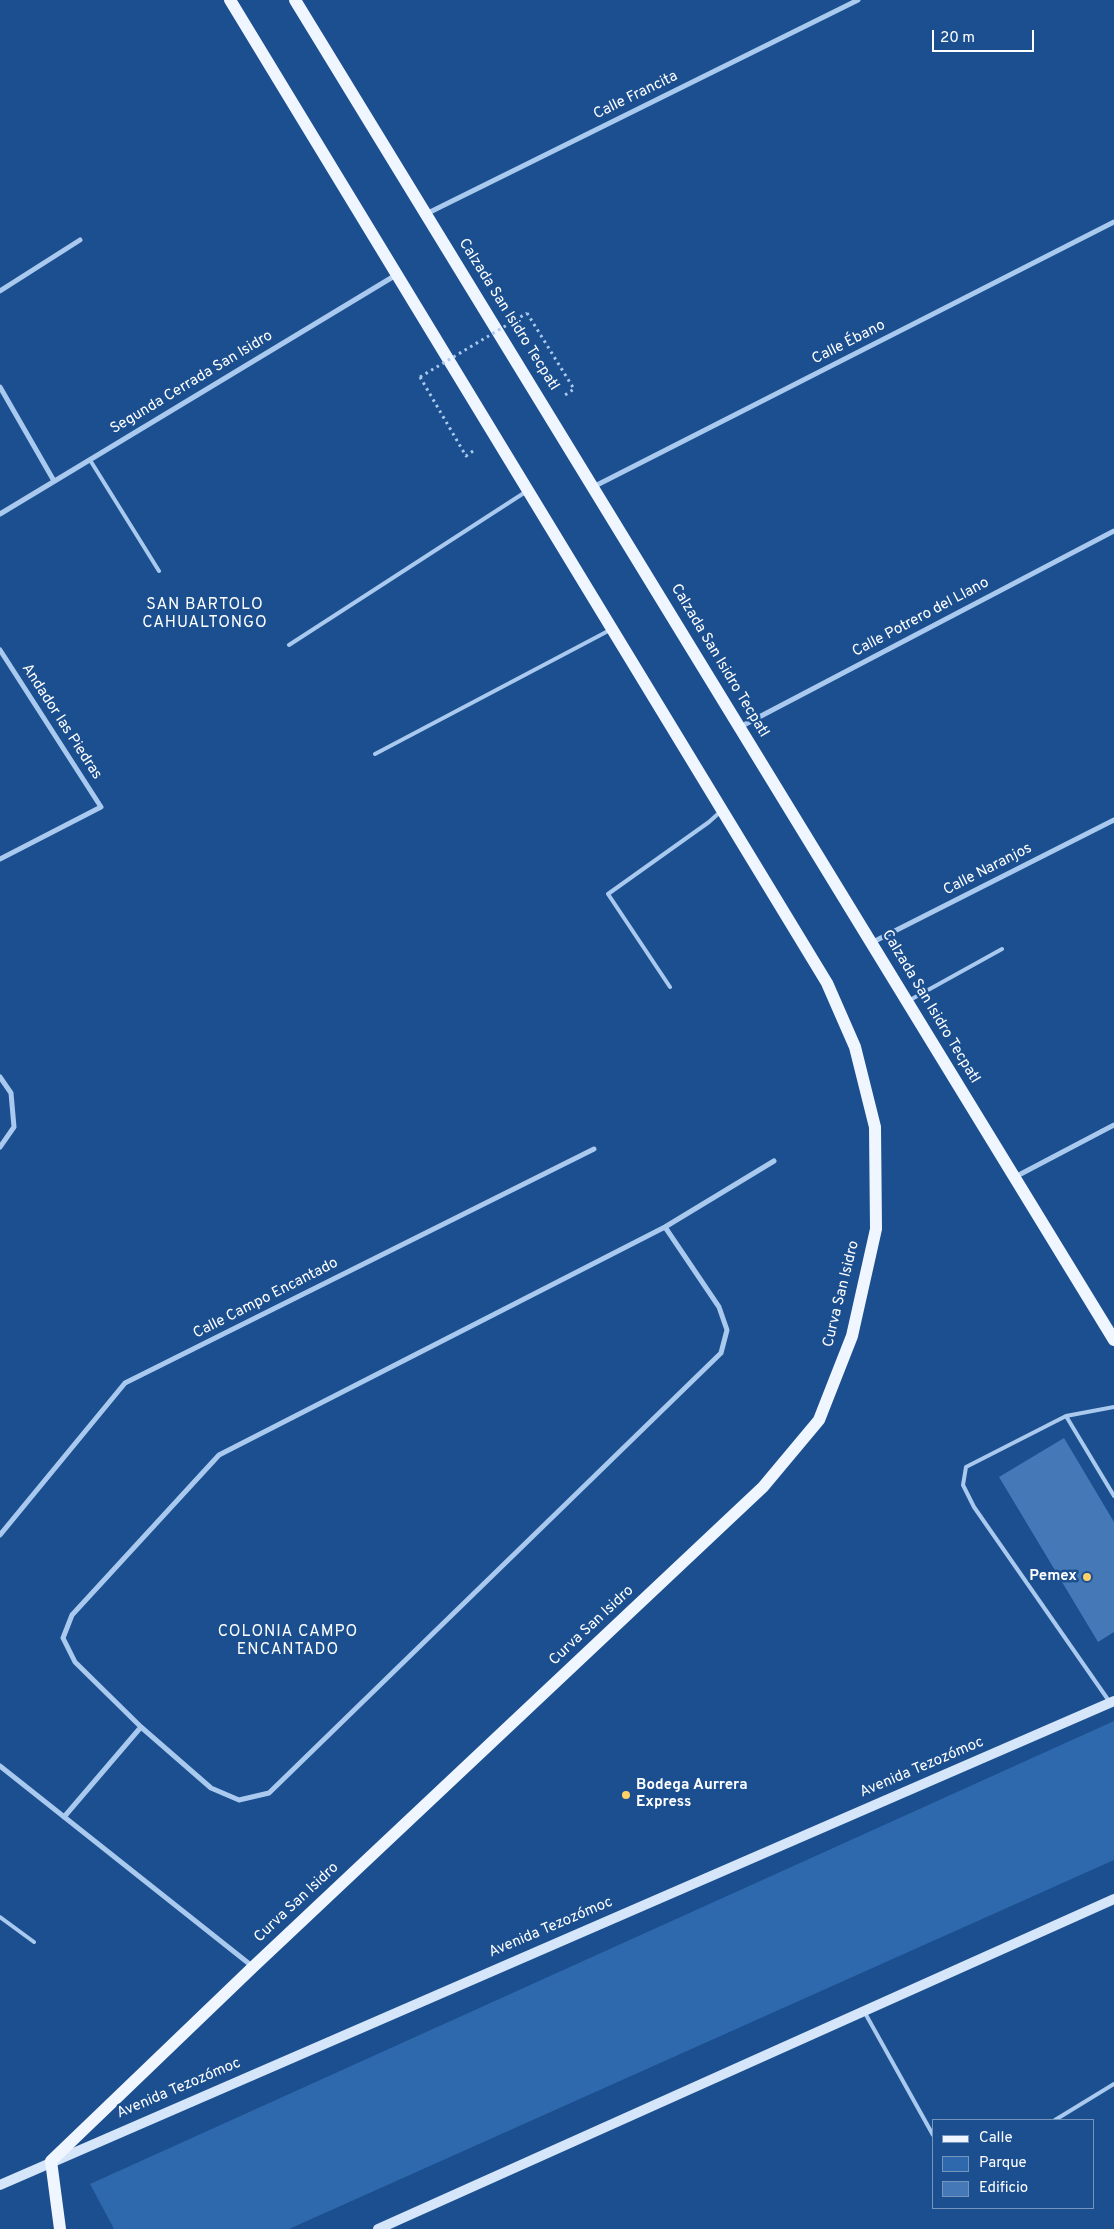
<!DOCTYPE html>
<meta charset="utf-8">
<style>
body{margin:0}
#map{position:relative;width:1114px;height:2229px;overflow:hidden;background:#1b4f8f;font-family:Overpass,sans-serif}
canvas{display:block}
.legend{position:absolute;left:932px;top:2119px;width:162px;height:90px;box-sizing:border-box;background:#1b4f8f;border:1px solid #7695bc;margin:0;padding:6px 9px;list-style:none;font-size:15px;color:#fff}
.legend li{display:flex;align-items:center;gap:10px;height:25px}
.legend b{width:25px;border:1px solid #7695bc}
.scale{position:absolute;left:932px;top:30px;width:102px;height:22px;box-sizing:border-box;border:2px solid #fff;border-top:0;padding-left:6px;font-size:15px;line-height:18px;white-space:nowrap;color:#fff;-webkit-text-stroke:4px #1b4f8f;paint-order:stroke}
</style>
<div id="map">
<canvas width="1114" height="2229"></canvas>
<ul class="legend">
<li><b style="height:6px;background:#f0f6ff"></b>Calle</li>
<li><b style="height:14px;background:#2e69ad"></b>Parque</li>
<li><b style="height:14px;background:#4478b7"></b>Edificio</li>
</ul>
<div class="scale">20 m</div>
</div>
<script>
const ctx = document.querySelector('canvas').getContext('2d');
ctx.lineJoin = 'round';
function fill(path, color) { ctx.fillStyle = color; ctx.fill(path, 'evenodd'); }
function stroke(path, color, width, dash) { ctx.strokeStyle = color; ctx.lineWidth = width; ctx.lineCap = dash ? 'butt' : 'round'; ctx.setLineDash(dash || []); ctx.stroke(path); }
function label(font, color, halo, rows, align = 'center') {
  ctx.font = font + ' Overpass,sans-serif'; ctx.lineWidth = 5; ctx.setLineDash([]); ctx.textBaseline = 'middle'; ctx.strokeStyle = halo; ctx.fillStyle = color; for (const [text, x, y, turn = 0] of rows) {
    ctx.save(); ctx.translate(x, y); ctx.rotate((+turn || 0) * Math.PI / 180); ctx.textAlign = isNaN(turn) ? turn : align; if (halo) ctx.strokeText(text, 0, 0); ctx.fillText(text, 0, 0); ctx.restore();
  }
}
const green = new Path2D(`
 M1114 1721V1860L289 2229H114L90 2184Z`);
const building = new Path2D(`
 M1064 1438 1114 1522V1632L1098 1642 999 1477Z`);
const path = new Path2D(`
 M527 313 574 389 565 395
 M420 377 466 456 476 449`);
const service = new Path2D(`
 M90 460 159 571
 M289 645 527 491
 M375 754 610 630
 M670 987 608 894 709 822 720 812
 M910 1000 1002 949
 M1066 1416 1114 1496
 M1109 1701 974 1507 963 1485 966 1467 1066 1416 1114 1407
 M0 1917 34 1942
 M865 2013 933 2135
 M1055 2120 1114 2084`);
const minor = new Path2D(`
 M426 214 858 0
 M0 291 80 240
 M0 387 54 481
 M595 486 1114 222
 M0 514 396 275
 M0 650 101 807 0 859
 M740 727 1114 531
 M873 942 1114 820
 M0 1077 11 1093 14 1127 0 1147
 M1015 1177 1114 1125
 M665 1227 719 1307 727 1330 721 1353 269 1793 239 1800 211 1788 141 1727 75 1662 63 1638 72 1615 219 1455 665 1227 774 1161
 M0 1535 125 1383 594 1149
 M0 1766 252 1966
 M64 1817 141 1727`);
const secondary = new Path2D(`
 M0 2185 1114 1701
 M378 2229 1114 1899`);
const primary = new Path2D(`
 M295 0 1114 1340
 M60 2229 51 2161 253 1967 763 1487 819 1420 852 1336 876 1229 875 1127 855 1047 827 983 230 0`);
const pathBridge = new Path2D(`
 M420 377 527 313`);
const markers = [
 [1087,1577,5,"#ffd166"],
 [626,1795,5,"#ffd166"]
];
const streetNames = [
 ["Calle Francita",636,96,-26],
 ["Calzada San Isidro Tecpatl",508,315,58],
 ["Calle Ébano",849,343,-27],
 ["Segunda Cerrada San Isidro",192,383,-31],
 ["Calle Potrero del Llano",921,618,-28],
 ["Calzada San Isidro Tecpatl",719,661,59],
 ["Andador las Piedras",61,722,57],
 ["Calle Naranjos",988,870,-27],
 ["Calzada San Isidro Tecpatl",930,1007,59],
 ["Curva San Isidro",842,1294,-76],
 ["Calle Campo Encantado",266,1299,-27],
 ["Curva San Isidro",592,1626,-43],
 ["Avenida Tezozómoc",922,1768,-23],
 ["Curva San Isidro",297,1903,-43],
 ["Avenida Tezozómoc",551,1928,-23],
 ["Avenida Tezozómoc",179,2089,-23]
];
const poiNames = [
 ["Pemex",1077,1577],
 ["Bodega Aurrera",636,1786,"left"],
 ["Express",636,1803,"left"]
];
const neighbourhoodNames = [
 ["SAN BARTOLO",205,606],
 ["CAHUALTONGO",205,624],
 ["COLONIA CAMPO",288,1633],
 ["ENCANTADO",288,1651]
];
fill(green, '#2e69ad');
fill(building, '#4478b7');
stroke(path, '#a9c9ee', 3, [2.5, 4]);
stroke(service, '#a9c9ee', 4);
stroke(minor, '#a9c9ee', 5);
stroke(secondary, '#d6e6fa', 10);
stroke(primary, '#f0f6ff', 12);
stroke(pathBridge, '#a9c9ee', 3, [2.5, 4]);
for (const [x, y, r, color] of markers) { const dot = new Path2D(); dot.arc(x, y, r, 0, 2 * Math.PI); ctx.fillStyle = color; ctx.fill(dot); stroke(dot, '#1b4f8f', 2); }
label('15px', '#fff', '#1b4f8f', streetNames);
label('bold 15px', '#fff', '#1b4f8f', poiNames, 'right');
ctx.letterSpacing = '1px';
label('16px', '#fff', '#1b4f8f', neighbourhoodNames);
ctx.letterSpacing = '0px';
</script>
